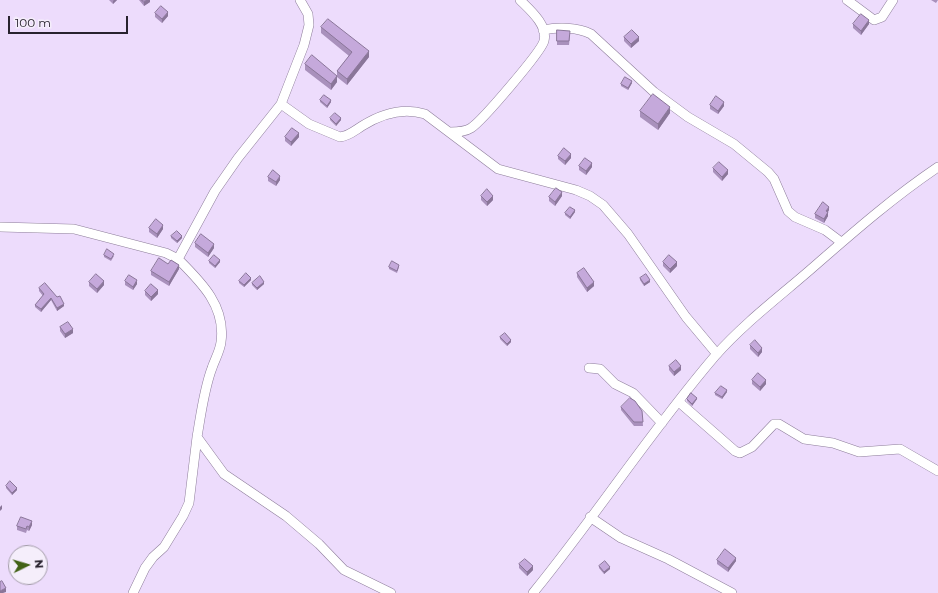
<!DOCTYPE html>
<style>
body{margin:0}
#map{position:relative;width:938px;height:593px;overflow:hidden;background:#eddcfc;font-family:Montserrat,sans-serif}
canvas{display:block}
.north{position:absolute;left:8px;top:545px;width:40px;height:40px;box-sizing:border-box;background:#f5eefb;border:1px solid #a39ca9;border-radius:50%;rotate:85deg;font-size:11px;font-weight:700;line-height:16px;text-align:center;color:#28222e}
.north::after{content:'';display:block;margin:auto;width:14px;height:18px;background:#426216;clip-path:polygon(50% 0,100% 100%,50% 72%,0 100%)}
.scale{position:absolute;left:8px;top:16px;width:120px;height:18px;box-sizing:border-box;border:2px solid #28222e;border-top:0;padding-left:5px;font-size:12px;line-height:14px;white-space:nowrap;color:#28222e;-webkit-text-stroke:3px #f5eefb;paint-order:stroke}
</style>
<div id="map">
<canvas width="938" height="593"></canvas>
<div class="north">N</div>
<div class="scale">100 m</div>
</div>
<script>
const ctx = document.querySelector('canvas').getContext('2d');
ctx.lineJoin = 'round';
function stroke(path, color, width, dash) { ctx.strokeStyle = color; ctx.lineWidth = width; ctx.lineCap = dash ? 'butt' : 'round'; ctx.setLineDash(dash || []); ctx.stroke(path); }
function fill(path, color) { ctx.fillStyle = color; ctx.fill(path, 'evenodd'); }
const minor = new Path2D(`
 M300 0 308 14 309 25 304 45 281 104 238 158 215 191 178 259C201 282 226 306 221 342 220 351 215 359 212 368 204 389 201 414 197 437L224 474 286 516 319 544 344 570 391 593
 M847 0 874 20 882 17 893 0
 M543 30C558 27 577 27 591 34L654 92 688 117 734 144 768 172 774 179 788 211 795 217 825 230 841 242
 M281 104 309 124 340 137C349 136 354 131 362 126 381 114 403 107 425 114L498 169 576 190 590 196 603 205 628 234 686 317 717 354
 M450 132C457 132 465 132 471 128 482 121 541 52 544 41 548 25 530 10 520 0
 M0 227 74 229 166 253 178 259
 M589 368 600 369 615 384 633 393 662 423
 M679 402 735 451 740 453 752 447 774 424H779L804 439 833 443 859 452 900 449 938 471
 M590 517 621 538 668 559 732 593
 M133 593 145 568 153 557 164 547 183 516 189 503 197 437
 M533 593C596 516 650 432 715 356 746 321 783 294 818 263 857 229 895 196 938 167`);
const wall = new Path2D(`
 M109 0H117L113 4Z
 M139 0H150V2L144 6Z
 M931 0H938L936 3Z
 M155 13 168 16 162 23 155 17Z
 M853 24H869L861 35 853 28Z
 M321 27 369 57 347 85 337 77V82L331 90 305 70V64L337 76V71L349 56 321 33Z
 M557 30 570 35 569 45H557Z
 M624 37 639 41 631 48 624 41Z
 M632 83 628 90 621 86V84Z
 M320 100 331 102 327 108 320 102Z
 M710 105 724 106 718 114 710 109Z
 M640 111 670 113 658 130 640 117Z
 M330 118 341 120 336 126 330 120Z
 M285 137H299L291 146 285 141Z
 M558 156 571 158 565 165 558 159Z
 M579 166 592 167 586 175 579 170Z
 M713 168 728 174 722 181 713 172Z
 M268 177 280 180 276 186 268 181Z
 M481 196 493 200 487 206 481 200Z
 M562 196 555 206 549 201V197Z
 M829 210 828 212V216L824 223 815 218V214Z
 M575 212 570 219 565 215V213Z
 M149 228 163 229 157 238 149 232Z
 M171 236 182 238 177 243 171 238Z
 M195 243 214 248 208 257 195 247Z
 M104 255 114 256 111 261 104 257Z
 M209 261 220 262 215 268 209 263Z
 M663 262 677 266 670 273 663 266Z
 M168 264 179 269 169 286 151 275V271Z
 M389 267H399L397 273 389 269Z
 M577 273 594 286 587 292 577 277Z
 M640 278 650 282 644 286 640 280Z
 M251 280 244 287 239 283V281Z
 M125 281 137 284 133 290 125 285Z
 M89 282 104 285 97 293 89 286Z
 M252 283 264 284 257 290 252 285Z
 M39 288 64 306 57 311 51 300 41 312 35 307V305L43 296 39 291Z
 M145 291 158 294 151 301 145 295Z
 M60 327 73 333 65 338 60 331Z
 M500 337 511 342 507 346 500 339Z
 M750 345 762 352 758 357 750 349Z
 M669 366 681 370 674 376 669 370Z
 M752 380 766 384 760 391 752 384Z
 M727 392 722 399 715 395V393Z
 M687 399H697L692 406 687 401Z
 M621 407 642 411 643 426H634L621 410Z
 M6 486 17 490 12 495 6 488Z
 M32 525 29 531 27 530 26 533 17 530V526Z
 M717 560 736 561 728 572 717 564Z
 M519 564 533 570 527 576 519 568Z
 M599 566 610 569 604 574 599 568Z`);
const shadedWall = new Path2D(`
 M114 0H117L113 4V1Z
 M147 0H150V2L144 6V2Z
 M168 12V16L162 23V19Z
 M869 20V24L861 35V31Z
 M639 37V41L631 48V44Z
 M369 51V57L347 85V79Z
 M337 76V82L331 90V84Z
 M632 81V83L628 90V88Z
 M331 100V102L327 108V106Z
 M724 102V106L718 114V111Z
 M670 107V113L658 130V124Z
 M341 118V120L336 126V124Z
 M299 133V137L291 146V142Z
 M571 154V158L565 165V161Z
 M592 163V167L586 175V171Z
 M728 170V174L722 181V177Z
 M280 176V180L276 186V182Z
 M562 192V196L555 206V202Z
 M493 196V200L487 206V202Z
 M829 207V210L826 215V211Z
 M575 210V212L570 219V217Z
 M828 212V216L824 223V219Z
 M163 225V229L157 238V234Z
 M182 236V238L177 243V241Z
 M214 244V248L208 257V253Z
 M220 260V262L215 268V266Z
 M677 262V266L670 273V269Z
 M179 265V269L169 286V282Z
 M251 278V280L244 287V285Z
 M137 280V284L133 290V287Z
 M650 280V282L644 286V284Z
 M104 281V285L97 293V289Z
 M264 282V284L257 290V288Z
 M594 282V286L587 292V288Z
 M158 290V294L151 301V297Z
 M51 298V300L41 312V309Z
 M64 304V306L57 311V308Z
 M73 329V333L65 338V334Z
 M511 340V342L507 346V344Z
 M762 348V352L758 357V353Z
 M681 366V370L674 376V372Z
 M766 380V384L760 391V387Z
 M727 390V392L722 399V397Z
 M697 398V399L692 406V404Z
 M17 488V490L12 495V493Z
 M2 505V509L0 511V507Z
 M32 521V525L29 531V527Z
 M736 558V561L728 572V568Z
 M533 566V570L527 576V572Z
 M610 567V569L604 574V572Z
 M6 588V592L3 593H0V591Z`);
const building = new Path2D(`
 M142 0H147L144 2Z
 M161 6 168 12 162 19 155 13Z
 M861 14 869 20 861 31 853 24Z
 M328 19 369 51 347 79 337 71 352 52 321 27Z
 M557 30 570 31 569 41H557Z
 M632 30 639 37 631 44 624 37Z
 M312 55 337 76 331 84 305 64Z
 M625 77 632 81 628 88 621 84Z
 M653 94 670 107 658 124 640 111Z
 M324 95 331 100 327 106 320 100Z
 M716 96 724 102 718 111 710 105Z
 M335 113 341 118 336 124 330 118Z
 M292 128 299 133 291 142 285 137Z
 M564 148 571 154 565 161 558 156Z
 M585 158 592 163 586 171 579 166Z
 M719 162 728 170 722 177 713 168Z
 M273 170 280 176 276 182 268 177Z
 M556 188 562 192 555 202 549 197Z
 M487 189 493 196 487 202 481 196Z
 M823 202 829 207 826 211 828 212 824 219 815 214Z
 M570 207 575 210 570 217 565 213Z
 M156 219 163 225 157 234 149 228Z
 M177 231 182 236 177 241 171 236Z
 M201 234 214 244 208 253 195 243Z
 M107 249 114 254 111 259 104 255Z
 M214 255 220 260 215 266 209 261Z
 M669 255 677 262 670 269 663 262Z
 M159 258 168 264 171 260 179 265 169 282 151 271Z
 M392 261 399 265 397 271 389 267Z
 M584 268 594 282 587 288 577 273Z
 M246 273 251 278 244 285 239 281Z
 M96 274 104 281 97 289 89 282Z
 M646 274 650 280 644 284 640 278Z
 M129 275 137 280 133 287 125 281Z
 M260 276 264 282 257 288 252 283Z
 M45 283 57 297 60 296 64 304 57 308 51 298 41 309 35 305 44 294 39 288Z
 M151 284 158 290 151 297 145 291Z
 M68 322 73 329 65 334 60 327Z
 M505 333 511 340 507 344 500 337Z
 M755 340 762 348 758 353 750 345Z
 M676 360 681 366 674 372 669 366Z
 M758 373 766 380 760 387 752 380Z
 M721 386 727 390 722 397 715 393Z
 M691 393 697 398 692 404 687 399Z
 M630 398 635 401 642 411 643 422H634L621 407Z
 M10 481 17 488 12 493 6 486Z
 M21 517 32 521 29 527 27 526 26 529 17 526Z
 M725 549 736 558 728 568 717 560Z
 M525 559 533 566 527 572 519 564Z
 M605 561 610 567 604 572 599 566Z
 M2 581 6 588 0 591V582Z`);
stroke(minor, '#8d7d9a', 10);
stroke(minor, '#fff', 9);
fill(wall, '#a991bc');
fill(shadedWall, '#8a7699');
fill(building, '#c5a9db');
stroke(building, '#8a7699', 1);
</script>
